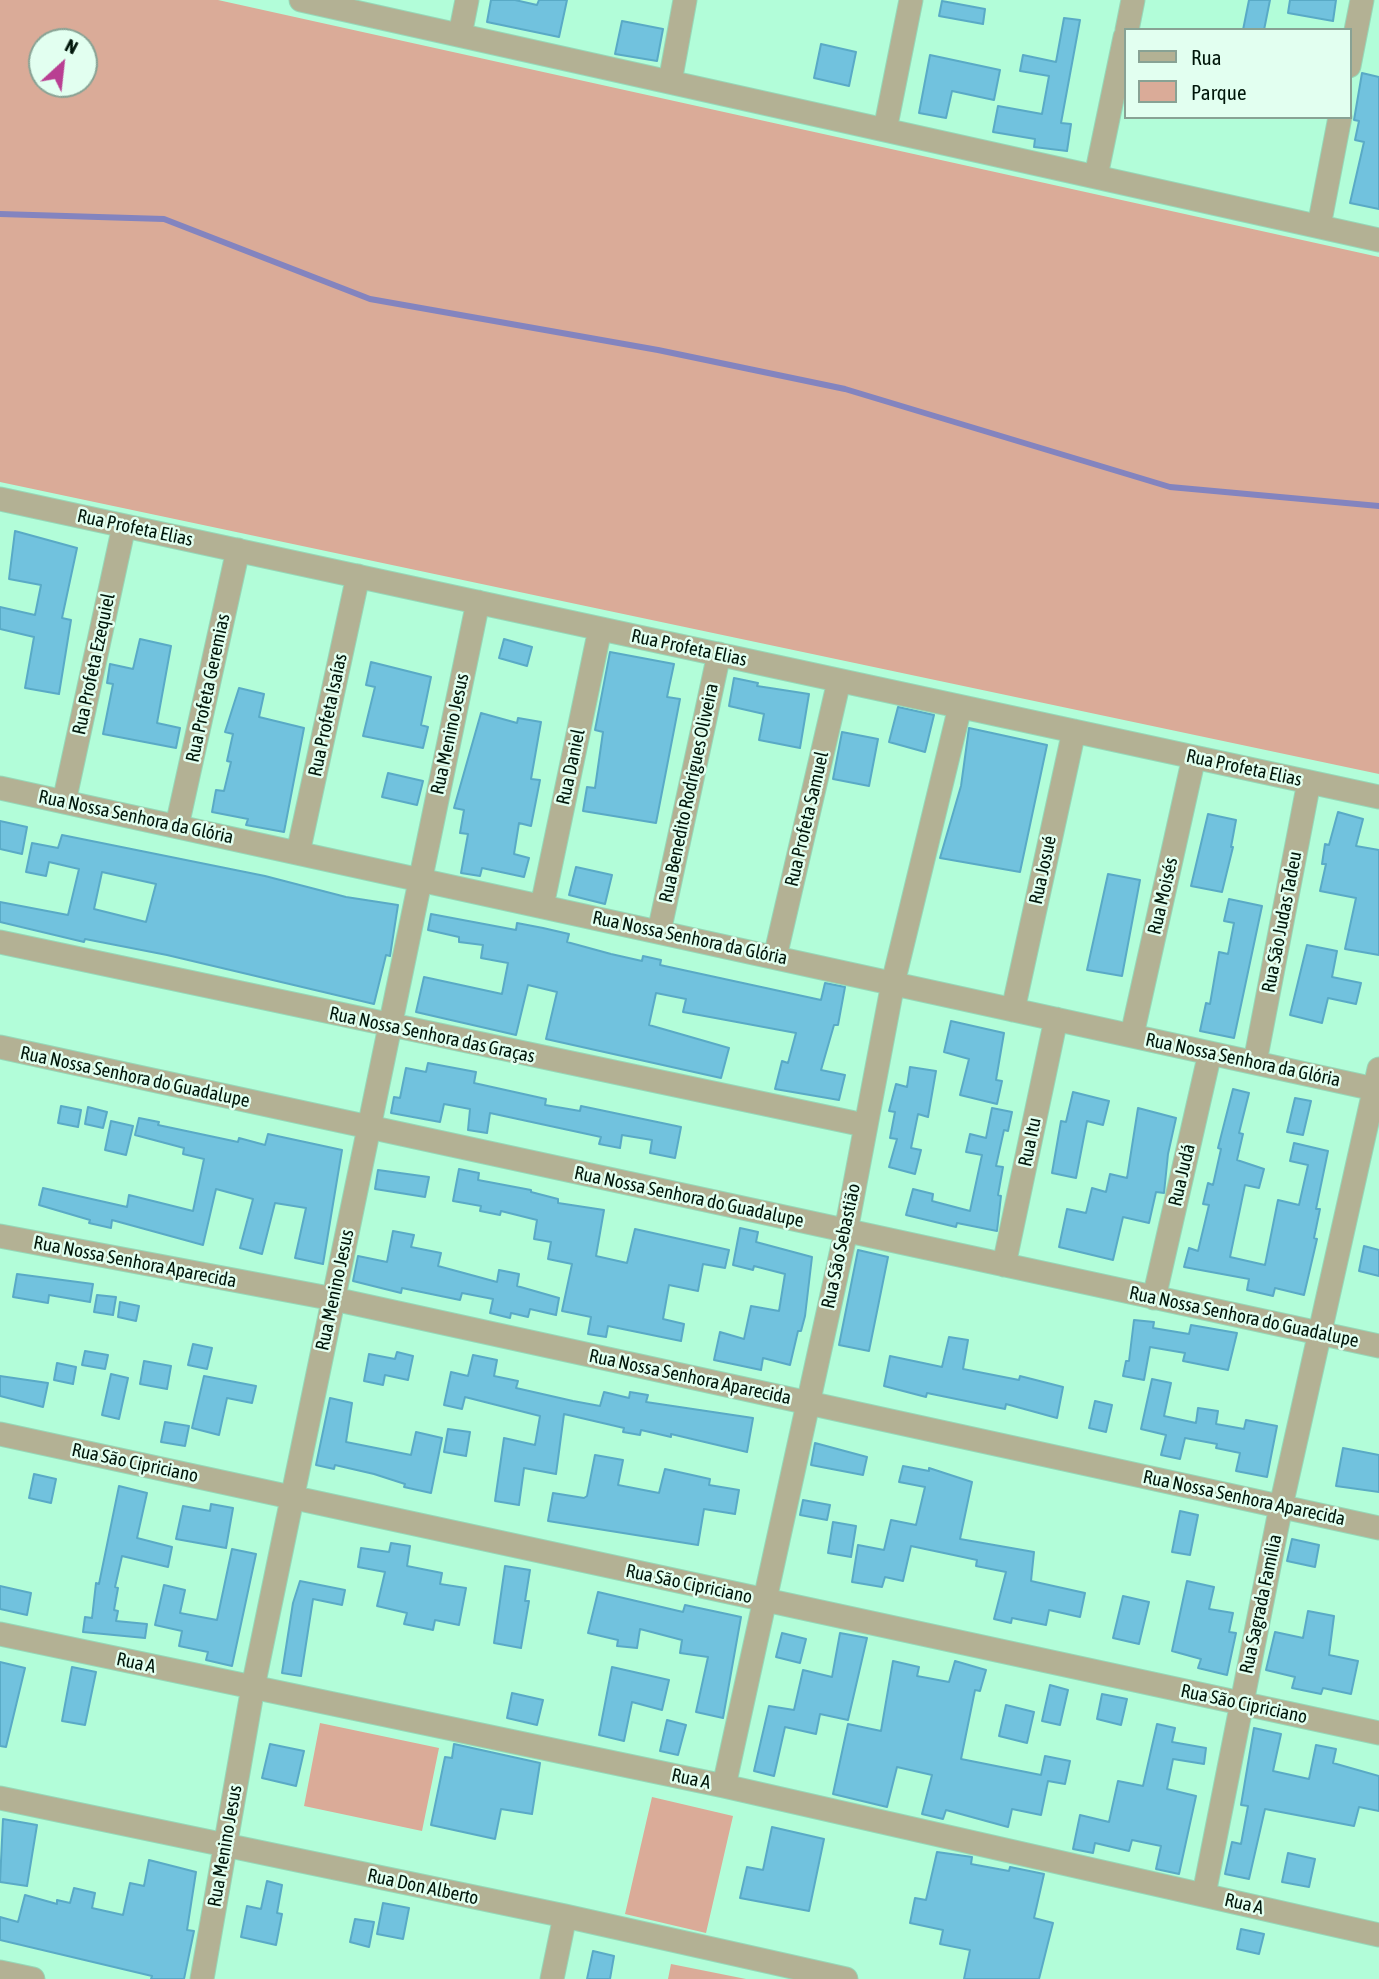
<!DOCTYPE html>
<meta charset="utf-8">
<style>
body{margin:0}
#map{position:relative;width:1379px;height:1979px;overflow:hidden;background:#b2fdd9;font-family:"Asap Condensed",sans-serif}
canvas{display:block}
.legend{position:absolute;left:1124px;top:28px;width:228px;height:91px;box-sizing:border-box;background:#e2fff0;border:2px solid #88a294;margin:0;padding:9px 12px;list-style:none;font-size:21px;color:#00160a}
.legend li{display:flex;align-items:center;gap:14px;height:35px}
.legend b{width:35px;border:2px solid #88a294}
.north{position:absolute;left:28px;top:28px;width:70px;height:70px;box-sizing:border-box;background:#e2fff0;border:2px solid #88a294;border-radius:50%;rotate:27deg;font-size:19px;font-weight:700;line-height:28px;text-align:center;color:#00160a}
.north::after{content:'';display:block;margin:auto;width:24px;height:32px;background:#b93f92;clip-path:polygon(50% 0,100% 100%,50% 72%,0 100%)}
</style>
<div id="map">
<canvas width="1379" height="1979"></canvas>
<ul class="legend">
<li><b style="height:9px;background:#b3b194"></b>Rua</li>
<li><b style="height:19px;background:#daab98"></b>Parque</li>
</ul>
<div class="north">N</div>
</div>
<script>
const ctx = document.querySelector('canvas').getContext('2d');
ctx.lineJoin = 'round';
function fill(path, color) { ctx.fillStyle = color; ctx.fill(path, 'evenodd'); }
function stroke(path, color, width, dash) { ctx.strokeStyle = color; ctx.lineWidth = width; ctx.lineCap = dash ? 'butt' : 'round'; ctx.setLineDash(dash || []); ctx.stroke(path); }
function label(font, color, halo, rows, align = 'center') {
  ctx.font = font + ' "Asap Condensed",sans-serif'; ctx.lineWidth = 5; ctx.setLineDash([]); ctx.textBaseline = 'middle'; ctx.strokeStyle = halo; ctx.fillStyle = color; for (const [text, x, y, turn = 0] of rows) {
    ctx.save(); ctx.translate(x, y); ctx.rotate((+turn || 0) * Math.PI / 180); ctx.textAlign = isNaN(turn) ? turn : align; if (halo) ctx.strokeText(text, 0, 0); ctx.fillText(text, 0, 0); ctx.restore();
  }
}
const green = new Path2D(`
 M0 0H218L1379 257V774L0 482ZM84 42V84H42V42Z
 M320 1723 439 1748 422 1831 304 1806Z
 M652 1797 733 1816 706 1933 625 1914Z
 M671 1964 746 1979H668Z`);
const stream = new Path2D(`
 M0 214 164 219 370 299 658 350 845 389 1170 487 1379 506`);
const building = new Path2D(`
 M491 0H515L537 5 539 0H567L559 37 487 22Z
 M1249 0H1270L1264 30H1243Z
 M1290 0H1336L1333 21 1288 13Z
 M942 1 985 9 983 24 939 16Z
 M1064 18 1080 20 1061 123 1071 124 1067 151 1034 147 1035 139 993 132 998 106 1042 114 1049 76 1020 71 1023 55 1056 62Z
 M622 21 663 29 657 61 615 54Z
 M821 44 856 52 849 86 814 78Z
 M930 55 1000 70 994 100 952 91 946 118 919 113Z
 M1362 73 1379 77V209L1350 203 1364 142 1355 140 1359 121 1354 120Z
 M15 531 77 548 62 618 71 620 59 694 25 688 34 637 0 629V607L35 615 41 585 9 579Z
 M140 639 171 646 157 723 180 728 176 748 103 734 113 684 107 683 110 664 133 669Z
 M504 639 532 647 527 666 499 658Z
 M610 652 674 664 667 697 680 699 656 823 583 811 587 787 595 788 603 732 595 730Z
 M371 662 431 677 421 725 428 727 423 748 363 736 375 687 366 685Z
 M734 678 758 683 757 686 809 694 800 748 759 740 764 714 729 706Z
 M239 688 264 694 259 717 304 728 284 832 246 825 248 819 212 812 216 790 224 791 231 762 227 761 233 734 225 732Z
 M898 707 934 715 925 752 889 742Z
 M481 713 517 723 518 718 541 722 531 779 540 780 531 826 519 823 514 854 529 858 524 877 482 868 480 876 461 873 468 834 460 833 464 810 454 808Z
 M969 728 1047 745 1020 872 940 858 961 786Z
 M842 732 878 739 869 786 833 779Z
 M388 773 423 781 417 805 382 797Z
 M1338 812 1363 819 1356 846 1379 850V955L1345 949 1356 898 1320 891 1326 864H1322L1325 844 1329 845Z
 M1208 814 1236 820 1231 847H1233L1222 892 1191 886Z
 M0 821 27 827 22 854 0 849Z
 M62 835 265 876 346 897 398 905 390 956 386 955 374 1004 167 955 85 939 84 942 0 922V902L68 915 79 869 49 862 46 876 26 872 32 843 58 848ZM102 872 156 884 146 922 94 909Z
 M576 867 612 875 605 904 569 895Z
 M1108 874 1140 880 1122 976 1087 970Z
 M1229 899 1262 906 1234 1038 1200 1031 1206 1003 1210 1004 1219 952 1228 954 1234 923 1224 921Z
 M431 914 516 930 517 923 543 928 569 934 567 942 611 954 642 961 643 956 661 960 660 965 821 1000 825 983 845 987 838 1025H834L821 1070 845 1075 839 1100 775 1089 782 1061 788 1063 796 1033 683 1012 686 999 656 993 649 1025 729 1048 721 1078 546 1039 557 992 528 985 516 1035 416 1012 424 977 502 994 508 963 481 958 483 945 459 942V937L428 930Z
 M1307 945 1337 951 1332 977 1361 983 1356 1004 1328 998 1322 1023 1290 1015Z
 M951 1021 1004 1033 996 1080 1002 1081 997 1104 960 1095 969 1059 944 1052Z
 M428 1063 476 1072 474 1083 546 1099 545 1105 580 1111 581 1106 681 1127 675 1158 650 1153 652 1140 622 1135 620 1148 599 1144 601 1137 490 1113 487 1133 468 1130 470 1109 444 1104 440 1122 391 1113 394 1097 400 1098 406 1068 426 1072Z
 M910 1067 936 1071 928 1117 918 1114 911 1148 921 1150 915 1174 889 1167 897 1139 890 1138 895 1112 889 1111 896 1084 907 1087Z
 M1233 1089 1249 1093 1239 1133 1243 1134 1237 1160 1264 1169 1259 1188 1245 1185 1230 1257 1265 1265 1278 1200 1299 1205 1308 1165 1290 1161 1294 1143 1328 1151 1316 1209H1320L1314 1238 1317 1239 1304 1295 1275 1288 1273 1296 1247 1290 1249 1279 1184 1267 1189 1248 1198 1251 1209 1205 1203 1204 1208 1183 1213 1185 1221 1149 1218 1148Z
 M1073 1092 1109 1101 1103 1125 1087 1121 1076 1178 1052 1173 1061 1121 1066 1122Z
 M1295 1098 1311 1101 1303 1135 1287 1132Z
 M61 1106 81 1110 78 1127 58 1123Z
 M88 1107 107 1112 103 1128 85 1124Z
 M992 1108 1012 1112 1008 1131 1004 1130 996 1166 1003 1167 998 1195 1001 1196 997 1231 957 1223 956 1227 906 1215 913 1189 933 1194 932 1201 970 1211 982 1155 966 1152 970 1134 986 1138Z
 M1138 1108 1176 1118 1168 1154 1164 1193 1156 1192 1149 1223 1123 1217 1113 1260 1059 1247 1067 1209 1086 1213 1092 1188 1106 1192 1110 1174 1127 1178Z
 M139 1118 159 1122 158 1125 238 1142 239 1138 265 1145 268 1134 342 1150 323 1264 295 1258 306 1208 275 1203 262 1254 240 1248 253 1199 216 1189 203 1245 112 1220 111 1228 89 1223 90 1220 39 1205 43 1188 127 1207 129 1195 193 1211 204 1159 183 1154 184 1148 135 1135Z
 M111 1121 133 1126 126 1155 105 1150Z
 M459 1169 479 1173 478 1180 531 1190V1192L558 1199V1203L604 1210 596 1256 627 1263 635 1229 729 1250 725 1268 703 1264 698 1291 669 1285 663 1319 684 1324 681 1341 608 1326 606 1337 588 1334 591 1317 562 1311 572 1264 548 1259 551 1242 534 1239 537 1220 501 1211 500 1215 480 1211 481 1206 453 1201Z
 M378 1170 429 1177 425 1197 375 1189Z
 M740 1228 758 1232 756 1242 812 1257 805 1316 801 1331H798L790 1365 763 1358 761 1370 714 1360 720 1332 744 1339 751 1306 779 1311 785 1274 754 1266 753 1270 733 1265Z
 M393 1231 414 1235 411 1247 441 1253 438 1266 497 1282 499 1270 519 1274 517 1286 559 1298 556 1315 530 1309 528 1317 511 1313 510 1318 490 1313 493 1299 462 1293 460 1300 402 1288 401 1293 353 1281 358 1256 387 1262Z
 M1364 1246 1379 1250V1276L1359 1271Z
 M858 1250 888 1257 869 1351 839 1345Z
 M17 1274 93 1284 90 1302 49 1295 48 1303 13 1297Z
 M97 1295 116 1297 113 1315 94 1312Z
 M120 1302 139 1306 136 1321 118 1317Z
 M1134 1320 1154 1322 1153 1328 1189 1334 1191 1325 1237 1333 1228 1370 1183 1361 1185 1353 1150 1347 1144 1380 1123 1376 1126 1361H1129Z
 M949 1337 968 1340 963 1369 1019 1380 1020 1376 1063 1387 1057 1418 1006 1404 1005 1409 927 1393 926 1397 884 1386 890 1356 942 1367Z
 M193 1344 212 1348 207 1369 188 1365Z
 M85 1351 108 1355 105 1369 82 1365Z
 M397 1352 413 1356 408 1380 385 1375 383 1385 364 1381 369 1354 395 1359Z
 M473 1355 497 1360 494 1376 518 1381 516 1388 573 1401 600 1406 604 1392 629 1398 630 1392 648 1395 646 1402 753 1418 747 1452 671 1434V1437L641 1430 640 1435 623 1432 624 1428 564 1414 556 1474 524 1468 519 1505 495 1501 504 1438 535 1445 540 1416 465 1397 462 1409 444 1405 451 1372 468 1376Z
 M144 1361 171 1366 167 1389 140 1384Z
 M57 1363 76 1367 73 1384 54 1380Z
 M111 1374 128 1378 119 1419 102 1415Z
 M0 1376 48 1383 43 1407 0 1396Z
 M204 1376 256 1386 252 1403 227 1398 219 1435 192 1428Z
 M1152 1379 1171 1383 1164 1416 1196 1423 1198 1408 1218 1411 1216 1424 1244 1429 1246 1420 1277 1426 1267 1477 1236 1471 1240 1453 1216 1448 1217 1444 1185 1438 1180 1459 1161 1455 1166 1435 1141 1429Z
 M330 1398 352 1403 346 1442 411 1455 416 1432 442 1438 431 1493 404 1487 405 1484 374 1474 335 1465 334 1469 316 1465Z
 M1095 1401 1112 1405 1106 1432 1089 1428Z
 M165 1422 189 1426 185 1446 161 1442Z
 M448 1429 470 1432 466 1456 444 1452Z
 M815 1443 867 1457 863 1475 811 1465Z
 M1343 1448 1379 1455V1492L1336 1486Z
 M595 1455 623 1460 618 1485 659 1493 665 1469 710 1479 709 1485 739 1490 735 1514 704 1509 698 1545 548 1521 553 1493 584 1498 587 1496Z
 M903 1466 929 1471V1468L972 1482 960 1539 1034 1552 1031 1581 1085 1593 1080 1617 1049 1610 1046 1625 1012 1618 1011 1623 994 1619 1006 1572 976 1566 977 1560 911 1546 903 1581 885 1577 882 1587 852 1582 858 1545 884 1550 891 1520 916 1525 925 1487 899 1482Z
 M34 1474 56 1479 51 1503 29 1498Z
 M119 1486 147 1493 137 1538 172 1547 168 1567 122 1556 115 1587 118 1588 114 1610 118 1611 116 1621 147 1624 145 1638 83 1632 85 1617 92 1618 96 1583 99 1584Z
 M803 1500 830 1505 827 1520 800 1515Z
 M211 1504 233 1508 226 1548 176 1539 183 1506 210 1511Z
 M1180 1511 1198 1515 1190 1555 1172 1552Z
 M833 1522 856 1526 851 1557 828 1553Z
 M1292 1539 1319 1545 1315 1567 1287 1561Z
 M391 1543 410 1546 407 1566 442 1573 440 1584 466 1588 459 1625 435 1620 433 1630 404 1624 407 1613 377 1606 385 1572 358 1567 361 1548 389 1552Z
 M232 1549 256 1554 232 1666 206 1660 208 1652 179 1646 182 1631 155 1625 164 1585 185 1590 180 1613 217 1620Z
 M505 1566 530 1570 525 1601H529L521 1648 494 1643Z
 M300 1581 345 1590 342 1605 313 1599 301 1676 282 1673 293 1603Z
 M1187 1581 1214 1587 1209 1609 1233 1613 1229 1632 1236 1633 1227 1675 1198 1668 1201 1659 1172 1651Z
 M0 1586 31 1593 27 1615 0 1609Z
 M598 1592 683 1612 685 1605 741 1617 723 1718 696 1712 708 1657 680 1653 682 1640 640 1629 637 1648 617 1646 618 1640 588 1633Z
 M1123 1596 1149 1602 1139 1644 1113 1638Z
 M1308 1611 1334 1616 1329 1655 1358 1661 1351 1694 1323 1688 1321 1694 1292 1688 1295 1677 1266 1670 1275 1632 1303 1638Z
 M782 1633 806 1639 800 1663 776 1657Z
 M840 1633 867 1638 848 1720 820 1714 816 1734 785 1727 774 1776 754 1771 769 1706 794 1710 803 1670 832 1677Z
 M893 1661 919 1667 917 1676 949 1682 955 1661 986 1670 980 1691 975 1690 961 1759 1041 1775 1045 1756 1070 1761 1065 1784 1048 1781 1041 1815 1012 1809 1008 1827 946 1810 943 1819 922 1814 932 1775 897 1767 887 1807 833 1794 848 1724 881 1731Z
 M0 1662 25 1668 6 1747 0 1746Z
 M72 1667 96 1672 85 1725 62 1721Z
 M612 1667 669 1680 662 1710 632 1702 624 1741 599 1735Z
 M1050 1685 1068 1690 1060 1725 1042 1721Z
 M512 1693 543 1700 537 1725 507 1718Z
 M1102 1694 1127 1699 1121 1725 1097 1719Z
 M1006 1705 1034 1712 1027 1743 999 1736Z
 M667 1720 686 1725 678 1755 660 1751Z
 M1157 1724 1175 1728 1172 1742 1206 1748 1204 1764 1173 1759 1167 1789 1196 1796 1179 1874 1156 1869 1161 1846 1132 1840 1129 1851 1095 1843 1093 1853 1073 1849 1080 1815 1109 1822 1118 1781 1143 1786Z
 M1254 1728 1281 1734 1273 1771 1309 1779 1316 1745 1336 1749 1333 1763 1379 1776V1811L1359 1807 1354 1826 1265 1809 1249 1879 1225 1874 1232 1842 1241 1844 1248 1806 1241 1805Z
 M270 1744 304 1751 296 1786 262 1778Z
 M454 1744 540 1763 532 1814 501 1809 495 1839 431 1825 445 1757 452 1758Z
 M3 1819 37 1825 27 1886 0 1882Z
 M772 1827 824 1839 809 1911 740 1898 747 1867 763 1870Z
 M937 1852 972 1857 971 1864 1009 1871 1010 1867 1044 1874 1034 1918 1053 1923 1039 1979H964L970 1950 940 1944 943 1930 910 1923 915 1898 926 1900Z
 M1288 1853 1315 1859 1309 1887 1282 1882Z
 M149 1860 196 1872 187 1930 194 1931 184 1979H151L152 1976 0 1940V1917L18 1922 25 1895 57 1904V1900L70 1903 74 1888 95 1893 92 1908 123 1915 130 1883 144 1886Z
 M267 1881 282 1885 277 1913 282 1914 276 1945 241 1937 247 1906 261 1909Z
 M383 1903 409 1908 403 1939 377 1934Z
 M355 1919 374 1922 369 1947 350 1942Z
 M1241 1929 1264 1934 1259 1954 1237 1949Z
 M593 1951 614 1956 610 1979H587Z`);
const street = new Path2D(`
 M301 0 1379 240
 M1127 30 1133 0
 M460 35 467 0
 M1349 66 1362 0
 M670 82 685 0
 M885 130 911 0
 M1096 176 1125 37
 M1319 226 1340 117
 M0 499 1379 797
 M0 788 1379 1090
 M64 802 124 526
 M177 826 238 550
 M298 853 358 576
 M542 906 600 629
 M659 932 719 654
 M0 942 864 1125
 M775 957 839 681
 M1013 1010 1074 731
 M1132 1035 1194 757
 M0 1047 1379 1346
 M1255 1062 1309 782
 M0 1236 334 1299 1379 1528
 M1004 1265 1056 1019
 M1154 1298 1210 1053
 M0 1434 1379 1733
 M0 1634 724 1786 1379 1935
 M724 1786 846 1231 893 983 960 707
 M0 1798 565 1916 846 1979
 M1204 1894 1281 1506 1379 1069
 M0 1972 33 1979
 M202 1979 253 1687 478 602
 M552 1979 565 1916`);
const streetNames = [
 ["Rua Profeta Elias",135,528,12],
 ["Rua Profeta Elias",689,648,12],
 ["Rua Profeta Ezequiel",94,664,-78],
 ["Rua Profeta Geremias",208,688,-78],
 ["Rua Profeta Isaías",328,715,-78],
 ["Rua Menino Jesus",450,734,-78],
 ["Rua Daniel",571,767,-78],
 ["Rua Profeta Elias",1244,768,12],
 ["Rua Benedito Rodrigues Oliveira",689,793,-78],
 ["Rua Nossa Senhora da Glória",136,817,12],
 ["Rua Profeta Samuel",807,819,-77],
 ["Rua Josué",1043,870,-78],
 ["Rua Moisés",1163,896,-77],
 ["Rua São Judas Tadeu",1282,922,-79],
 ["Rua Nossa Senhora da Glória",690,938,12],
 ["Rua Nossa Senhora das Graças",432,1035,12],
 ["Rua Nossa Senhora da Glória",1243,1060,12],
 ["Rua Nossa Senhora do Guadalupe",135,1077,12],
 ["Rua Itu",1030,1142,-78],
 ["Rua Judá",1182,1175,-77],
 ["Rua Nossa Senhora do Guadalupe",689,1197,12],
 ["Rua São Sebastião",841,1246,-78],
 ["Rua Nossa Senhora Aparecida",135,1262,11],
 ["Rua Menino Jesus",335,1290,-78],
 ["Rua Nossa Senhora do Guadalupe",1244,1317,12],
 ["Rua Nossa Senhora Aparecida",690,1377,12],
 ["Rua São Cipriciano",135,1463,12],
 ["Rua Nossa Senhora Aparecida",1244,1498,12],
 ["Rua São Cipriciano",689,1584,12],
 ["Rua Sagrada Família",1261,1604,-78],
 ["Rua A",136,1663,12],
 ["Rua São Cipriciano",1244,1704,12],
 ["Rua A",691,1779,12],
 ["Rua Menino Jesus",225,1846,-80],
 ["Rua Don Alberto",423,1887,12],
 ["Rua A",1244,1904,13]
];
fill(green, '#daab98');
stroke(stream, '#8384bf', 6);
fill(building, '#71c2de');
stroke(building, '#59aac6', 2);
stroke(street, '#96d8b8', 25);
stroke(street, '#b3b194', 23);
label('19px', '#00160a', '#e2fff0', streetNames);
</script>
